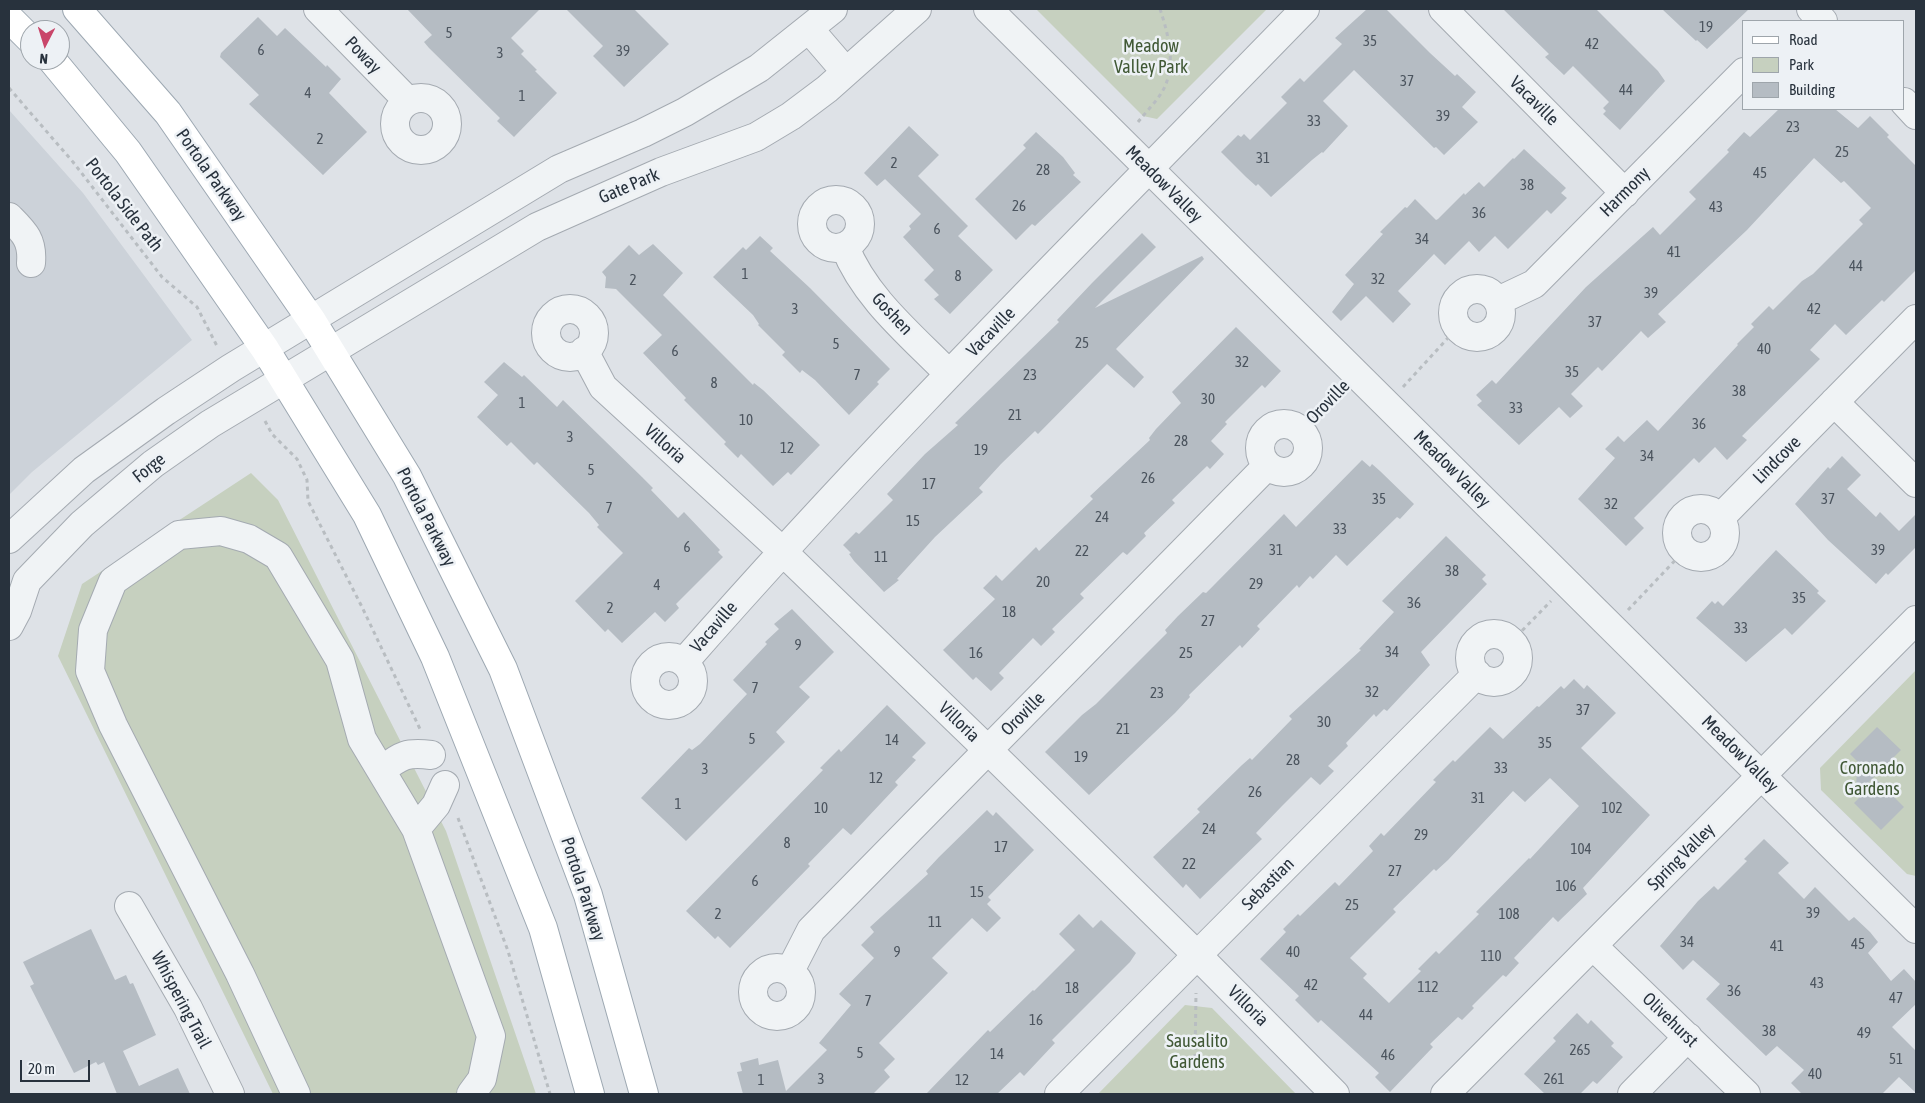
<!DOCTYPE html>
<style>
body{margin:0}
#map{position:relative;width:1925px;height:1103px;overflow:hidden;background:#dee2e7;font-family:"Asap Condensed",sans-serif}
canvas{display:block}
.frame{position:absolute;inset:0;border:10px solid #28323d;pointer-events:none}
.legend{position:absolute;left:1742px;top:20px;width:162px;height:90px;box-sizing:border-box;background:#edf1f5;border:1px solid #9ea5ab;margin:0;padding:6px 9px;list-style:none;font-size:15px;color:#28323d}
.legend li{display:flex;align-items:center;gap:10px;height:25px}
.legend b{width:25px;border:1px solid #9ea5ab}
.north{position:absolute;left:20px;top:20px;width:50px;height:50px;box-sizing:border-box;background:#edf1f5;border:1px solid #9ea5ab;border-radius:50%;rotate:185deg;font-size:14px;font-weight:700;line-height:20px;text-align:center;color:#28323d}
.north::after{content:'';display:block;margin:auto;width:18px;height:22px;background:#c9466a;clip-path:polygon(50% 0,100% 100%,50% 72%,0 100%)}
.scale{position:absolute;left:20px;top:1060px;width:70px;height:22px;box-sizing:border-box;border:2px solid #28323d;border-top:0;padding-left:6px;font-size:15px;line-height:18px;white-space:nowrap;color:#28323d;-webkit-text-stroke:4px #edf1f5;paint-order:stroke}
</style>
<div id="map">
<canvas width="1925" height="1103"></canvas>
<div class="frame"></div>
<ul class="legend">
<li><b style="height:6px;background:#fff"></b>Road</li>
<li><b style="height:14px;background:#c6d0bf"></b>Park</li>
<li><b style="height:14px;background:#b5bcc3"></b>Building</li>
</ul>
<div class="north">N</div>
<div class="scale">20 m</div>
</div>
<script>
const ctx = document.querySelector('canvas').getContext('2d');
ctx.lineJoin = 'round';
function fill(path, color) { ctx.fillStyle = color; ctx.fill(path, 'evenodd'); }
function stroke(path, color, width, dash) { ctx.strokeStyle = color; ctx.lineWidth = width; ctx.lineCap = dash ? 'butt' : 'round'; ctx.setLineDash(dash || []); ctx.stroke(path); }
function label(font, color, halo, rows, align = 'center') {
  ctx.font = font + ' "Asap Condensed",sans-serif'; ctx.lineWidth = 5; ctx.setLineDash([]); ctx.textBaseline = 'middle'; ctx.strokeStyle = halo; ctx.fillStyle = color; for (const [text, x, y, turn = 0] of rows) {
    ctx.save(); ctx.translate(x, y); ctx.rotate((+turn || 0) * Math.PI / 180); ctx.textAlign = isNaN(turn) ? turn : align; if (halo) ctx.strokeText(text, 0, 0); ctx.fillText(text, 0, 0); ctx.restore();
  }
}
const built = new Path2D(`
 M9 110 83 193 192 340 32 472 9 495Z`);
const green = new Path2D(`
 M1036 9H1267L1157 119 1143 116Z
 M251 473 278 500 446 831 536 1094H273L58 656 82 584Z
 M1916 670V876L1907 874 1821 790 1820 768Z
 M1185 1005 1212 1008 1296 1094H1098Z`);
const building = new Path2D(`
 M407 9H540L511 38 524 51 521 54 537 70 535 71 557 93 514 137 497 121 500 118 429 48 424 42 432 35Z
 M566 9H634L669 44 624 87 593 56 603 46Z
 M1367 9H1386L1430 53 1455 76 1457 74 1476 92 1462 107 1478 122 1444 155 1436 147 1434 148 1354 70 1323 101 1348 126 1323 153 1322 152 1312 160 1271 197 1258 184 1256 186 1246 177 1221 152 1238 135 1241 137 1244 134 1250 140 1287 103 1281 97 1300 78 1304 82 1342 44 1335 38Z
 M1503 9H1596L1658 71 1665 81 1620 130 1603 114 1606 111 1603 108 1609 102 1573 66 1564 75 1545 57 1549 54Z
 M1662 9H1749L1707 49 1697 40 1696 41Z
 M258 17 277 36 285 28 326 67 327 65 341 79 329 93 367 132 323 175 249 104 259 95 220 57 221 53Z
 M1779 109H1835L1858 128 1870 116 1889 135 1887 137 1916 166V270L1884 302 1882 300 1846 335 1835 324 1810 350 1820 359 1742 436 1747 440 1727 460 1715 447 1699 463 1694 458 1634 518 1644 528 1626 546 1578 499 1615 458 1605 449 1618 436 1624 442 1647 420 1658 431 1738 345 1737 344 1754 327 1751 324 1769 306 1773 310 1802 281 1813 274 1863 224 1859 220 1871 208 1844 181 1841 183 1814 158 1747 230 1658 314 1666 322 1648 338 1641 331 1602 371 1598 367 1571 394 1583 406 1570 418 1559 407 1519 445 1477 405 1482 401 1476 395 1492 380 1496 384 1586 287 1653 227 1660 235 1696 199 1689 192 1729 152 1727 150 1744 132 1750 137Z
 M909 126 939 155 918 176 968 226 958 236 993 270 950 314 934 299 939 295 924 280 934 270 903 237 911 229 909 226 921 214 885 179 877 186 864 173Z
 M1036 132 1063 157 1075 173 1073 175 1081 182 1035 226 1032 224 1016 240 975 199 1026 148 1023 145Z
 M1524 149 1566 188 1561 193 1567 198 1551 214 1547 210 1508 249 1495 236 1479 252 1469 241 1445 265 1434 254 1398 291 1411 304 1393 323 1366 296 1341 321 1332 312 1354 284 1345 275 1383 234 1380 232 1405 207 1407 208 1415 199 1436 220 1438 219 1464 193 1465 195 1479 182 1484 187 1513 158 1514 159Z
 M1142 233 1156 247 1095 308 1202 256 1204 259 1116 349 1144 377 1134 388 1107 364 1038 434 1035 431 1001 464 979 488 983 492 935 537 897 579 899 580 884 592 854 561 849 554 851 553 843 545 856 532 859 534 893 500 887 494 925 454 958 425 955 423 1059 322 1057 320 1092 283Z
 M760 236 773 248 770 251 810 288 890 369 877 382 879 384 849 415 815 380 802 370 800 373 782 355 785 352 758 325 759 324 753 315 713 277 743 247 746 250Z
 M653 244 683 273 663 295 753 385 754 383 763 390 820 445 791 475 788 472 773 486 741 454 738 458 724 444 726 442 684 400 686 398 643 353 662 335 616 289 605 288 606 277 602 272 629 245 639 255Z
 M1236 327 1281 371 1265 388 1262 385 1225 422 1227 424 1211 441 1224 454 1210 469 1207 466 1172 500 1175 503 1144 533 1146 536 1127 555 1123 552 1080 594 1084 598 1052 629 1055 632 1041 646 1033 638 999 673 1004 678 991 691 976 677 973 680 943 650 995 599 983 588 996 575 1002 581 1036 547 1039 551 1093 499 1090 496 1150 440 1149 438 1156 429 1181 403 1172 392Z
 M504 362 522 377 524 375 557 407 563 400 642 477 653 488 651 490 678 518 684 512 720 550 718 552 723 557 676 604 679 608 665 622 655 612 622 643 608 629 605 632 575 601 623 553 597 527 599 525 589 513 537 462 534 465 511 442 507 446 477 417 498 395 484 382Z
 M1842 456 1861 475 1847 489 1876 517 1880 512 1899 531 1916 514V547L1888 575 1886 573 1876 584 1828 540 1795 504 1828 467 1830 469Z
 M1362 460 1370 467 1372 464 1380 471 1414 504 1400 519 1397 517 1347 566 1336 555 1313 579 1310 576 1299 588 1297 585 1257 626 1260 629 1242 648 1240 645 1189 695 1190 697 1175 713 1089 795 1045 752 1082 715 1096 704 1167 633 1165 630 1178 616 1203 592 1206 593 1215 584 1284 514 1296 527Z
 M1446 536 1486 575 1482 579 1487 584 1421 652 1430 665 1387 711 1384 709 1376 717 1374 714 1346 743 1348 746 1328 766 1334 771 1320 785 1311 777 1282 806 1256 833 1262 839 1200 899 1186 884 1183 888 1153 857 1200 812 1197 809 1242 765 1250 758 1252 760 1292 719 1289 716 1361 650 1359 649 1394 612 1382 601Z
 M1776 550 1819 591 1817 593 1826 601 1792 635 1785 628 1746 662 1696 618 1712 601 1715 604 1718 601 1723 606Z
 M792 609 834 652 799 687 810 697 776 732 785 742 686 841 641 798 689 748 692 750 700 744 747 694 733 680 767 644 765 642 779 629 774 624Z
 M1574 679 1584 689 1587 685 1616 713 1581 748 1650 815 1583 888 1587 894 1558 922 1553 917 1514 958 1519 963 1506 977 1503 975 1472 1006 1474 1008 1462 1020 1458 1017 1430 1044 1433 1047 1390 1092 1375 1077 1379 1073 1321 1020 1318 1023 1295 1000 1299 996 1260 959 1286 932 1283 929 1298 914 1300 916 1335 882 1339 886 1373 851 1369 846 1381 833 1384 836 1436 782 1433 780 1453 760 1455 762 1490 727 1503 739 1537 706 1539 707 1561 686 1564 689ZM1550 778 1579 806 1530 859 1529 858 1476 912 1479 914 1439 954 1436 951 1418 969 1421 971 1389 1003 1363 978 1367 974 1350 958 1396 912 1393 909 1434 869 1436 871 1448 860 1513 791 1525 802Z
 M887 705 926 743 912 757 916 760 895 782 898 785 851 835 843 828 808 864 810 866 730 948 718 936 715 939 686 911 823 770 820 768 839 749 841 752Z
 M1877 727 1901 750 1856 795 1857 761 1850 754Z
 M1877 780 1904 807 1881 830 1854 803Z
 M987 810 993 816 996 812 1034 850 988 897 991 900 987 904 1001 918 987 932 972 918 932 958 948 973 879 1043 895 1059 884 1070 890 1077 873 1094H743L737 1072 742 1071 740 1063 758 1058 759 1065 778 1060 786 1091 827 1050 819 1043 851 1005 839 994 874 958 861 945 874 932 870 927 928 874 926 871 939 857Z
 M1764 839 1789 863 1778 873 1804 899 1815 887 1849 921 1854 917 1870 932 1878 942 1868 953 1891 981 1904 969 1916 982V1004L1892 1027 1916 1051V1093L1899 1077 1882 1094H1802L1791 1083 1804 1070 1777 1046 1766 1056 1706 999 1720 984 1693 960 1683 970 1660 946 1698 901 1714 886 1718 890 1747 861 1744 859Z
 M1079 914 1093 928 1101 920 1136 953 1130 962 1052 1040 1055 1043 1024 1076 1020 1072 997 1094H926L988 1030 990 1032 1033 990 1034 991 1075 950 1059 934Z
 M91 929 115 980 126 975 130 984 133 983 156 1035 123 1051 139 1086 178 1068 190 1094H117L104 1062 98 1065 96 1062 74 1073 30 986 34 984 23 962Z
 M1577 1013 1588 1024 1591 1020 1614 1043 1611 1046 1623 1057 1597 1084 1593 1081 1580 1094H1545L1524 1074 1556 1041 1553 1038Z`);
const path = new Path2D(`
 M9 88 73 162 162 277 197 307 217 346
 M1138 122C1148 109 1162 97 1167 81 1175 59 1167 30 1160 9
 M1403 387 1458 327
 M265 421 272 434 297 459 307 480 308 501 362 607 420 729
 M1300 431 1338 392
 M1628 610 1684 551
 M1511 642 1551 601
 M458 818 508 951 550 1094
 M1195 1058 1196 993`);
const minor = new Path2D(`
 M318 9 408 101
 M988 9 1916 929
 M1443 9 1625 193
 M1811 9 1823 21
 M809 29 846 72
 M395 124a26 26 0 1 1 52 0a26 26 0 1 1-52 0Z
 M1904 102 1916 115
 M812 224a24 24 0 1 1 48 0a24 24 0 1 1-48 0Z
 M9 217C24 232 33 240 31 263
 M845 247C865 298 911 335 949 374
 M1453 313a24 24 0 1 1 48 0a24 24 0 1 1-48 0Z
 M1498 301 1534 284 1744 72
 M546 333a24 24 0 1 1 48 0a24 24 0 1 1-48 0Z
 M584 351 603 387 781 550 988 750 1197 955 1335 1094
 M1834 402 1916 483
 M1260 448a24 24 0 1 1 48 0a24 24 0 1 1-48 0Z
 M1677 533a24 24 0 1 1 48 0a24 24 0 1 1-48 0Z
 M1720 518 1916 319
 M9 539 84 470 166 411 231 368 559 169 643 133 685 112 759 68 833 9
 M9 626 17 611 27 581 82 524 153 464 210 424 537 227 661 172 756 137 791 116 827 89 917 9
 M1470 658a24 24 0 1 1 48 0a24 24 0 1 1-48 0Z
 M645 681a24 24 0 1 1 48 0a24 24 0 1 1-48 0Z
 M684 662C882 436 1096 224 1305 9
 M382 770C401 755 407 752 431 755
 M416 829 436 805 445 785
 M129 906 188 1008 230 1094
 M1593 946 1746 1094
 M753 992a24 24 0 1 1 48 0a24 24 0 1 1-48 0Z
 M790 971 811 930 1267 466
 M296 1094 240 974 113 725 90 671 93 630 113 581 179 535 221 531 249 539 278 556 340 660 362 739 416 829 491 1036 482 1079 471 1094
 M1059 1094 1477 674
 M1445 1094 1916 620
 M1632 1094 1688 1037`);
const major = new Path2D(`
 M77 9 168 113 312 321 407 476 503 669 588 895 644 1094
 M9 18 30 39
 M52 60 128 152 265 349 367 515 435 657 543 928 590 1094`);
const numberNames = [
 ["19",1706,27],
 ["5",449,33],
 ["35",1370,41],
 ["42",1592,44],
 ["6",261,50],
 ["39",623,51],
 ["3",500,53],
 ["37",1407,81],
 ["44",1626,90],
 ["4",308,93],
 ["1",522,96],
 ["39",1443,116],
 ["33",1314,121],
 ["23",1793,127],
 ["2",320,139],
 ["25",1842,152],
 ["31",1263,158],
 ["2",894,163],
 ["28",1043,170],
 ["45",1760,173],
 ["38",1527,185],
 ["26",1019,206],
 ["43",1716,207],
 ["36",1479,213],
 ["6",937,229],
 ["34",1422,239],
 ["41",1674,252],
 ["44",1856,266],
 ["1",745,274],
 ["8",958,276],
 ["32",1378,279],
 ["2",633,280],
 ["39",1651,293],
 ["3",795,309],
 ["42",1814,309],
 ["37",1595,322],
 ["25",1082,343],
 ["5",836,344],
 ["40",1764,349],
 ["6",675,351],
 ["32",1242,362],
 ["35",1572,372],
 ["7",857,375],
 ["23",1030,375],
 ["8",714,383],
 ["38",1739,391],
 ["30",1208,399],
 ["1",522,403],
 ["33",1516,408],
 ["21",1015,415],
 ["10",746,420],
 ["36",1699,424],
 ["3",570,437],
 ["28",1181,441],
 ["12",787,448],
 ["19",981,450],
 ["34",1647,456],
 ["5",591,470],
 ["26",1148,478],
 ["17",929,484],
 ["35",1379,499],
 ["37",1828,499],
 ["32",1611,504],
 ["7",609,508],
 ["24",1102,517],
 ["15",913,521],
 ["33",1340,529],
 ["6",687,547],
 ["31",1276,550],
 ["39",1878,550],
 ["22",1082,551],
 ["11",881,557],
 ["38",1452,571],
 ["20",1043,582],
 ["29",1256,584],
 ["4",657,585],
 ["35",1799,598],
 ["36",1414,603],
 ["2",610,608],
 ["18",1009,612],
 ["27",1208,621],
 ["33",1741,628],
 ["9",798,645],
 ["34",1392,652],
 ["16",976,653],
 ["25",1186,653],
 ["7",755,688],
 ["32",1372,692],
 ["23",1157,693],
 ["37",1583,710],
 ["30",1324,722],
 ["21",1123,729],
 ["5",752,739],
 ["14",892,740],
 ["35",1545,743],
 ["19",1081,757],
 ["28",1293,760],
 ["33",1501,768],
 ["3",705,769],
 ["12",876,778],
 ["26",1255,792],
 ["31",1478,798],
 ["1",678,804],
 ["10",821,808],
 ["102",1612,808],
 ["24",1209,829],
 ["29",1421,835],
 ["8",787,843],
 ["17",1001,847],
 ["104",1581,849],
 ["22",1189,864],
 ["27",1395,871],
 ["6",755,881],
 ["106",1566,886],
 ["15",977,892],
 ["25",1352,905],
 ["39",1813,913],
 ["2",718,914],
 ["108",1509,914],
 ["11",935,922],
 ["34",1687,942],
 ["45",1858,944],
 ["41",1777,946],
 ["9",897,952],
 ["40",1293,952],
 ["110",1491,956],
 ["43",1817,983],
 ["42",1311,985],
 ["112",1428,987],
 ["18",1072,988],
 ["36",1734,991],
 ["47",1896,998],
 ["7",868,1001],
 ["44",1366,1015],
 ["16",1036,1020],
 ["38",1769,1031],
 ["49",1864,1033],
 ["265",1580,1050],
 ["5",860,1053],
 ["14",997,1054],
 ["46",1388,1055],
 ["51",1896,1059],
 ["40",1815,1074],
 ["3",821,1079],
 ["261",1554,1079],
 ["1",761,1080],
 ["12",962,1080]
];
const parkNames = [
 ["Meadow",1151,46],
 ["Valley Park",1151,67],
 ["Coronado",1872,768],
 ["Gardens",1872,789],
 ["Sausalito",1197,1041],
 ["Gardens",1197,1062]
];
const streetNames = [
 ["Poway",363,55,46],
 ["Vacaville",1534,101,45],
 ["Portola Parkway",211,175,55],
 ["Meadow Valley",1164,184,45],
 ["Gate Park",629,186,-23],
 ["Harmony",1625,192,-45],
 ["Portola Side Path",124,205,52],
 ["Goshen",892,314,47],
 ["Vacaville",991,332,-46],
 ["Oroville",1328,402,-46],
 ["Villoria",665,444,42],
 ["Lindcove",1777,460,-45],
 ["Forge",149,468,-38],
 ["Meadow Valley",1452,469,45],
 ["Portola Parkway",426,517,63],
 ["Vacaville",714,627,-49],
 ["Oroville",1023,714,-45],
 ["Villoria",959,722,44],
 ["Meadow Valley",1740,754,45],
 ["Spring Valley",1681,857,-45],
 ["Sebastian",1268,884,-45],
 ["Portola Parkway",583,889,72],
 ["Whispering Trail",181,1000,62],
 ["Villoria",1248,1006,45],
 ["Olivehurst",1670,1020,44]
];
fill(built, '#ccd2d9');
fill(green, '#c6d0bf');
fill(building, '#b5bcc3');
stroke(minor, '#a4aab1', 30);
stroke(major, '#9da8b2', 30);
stroke(path, '#b8bdc1', 3, [4, 4]);
stroke(minor, '#f0f3f5', 28);
stroke(major, '#fff', 28);
label('15px', '#4b545e', null, numberNames);
label('18px', '#405835', '#edf1f5', parkNames);
label('18px', '#28323d', '#edf1f5', streetNames);
</script>
